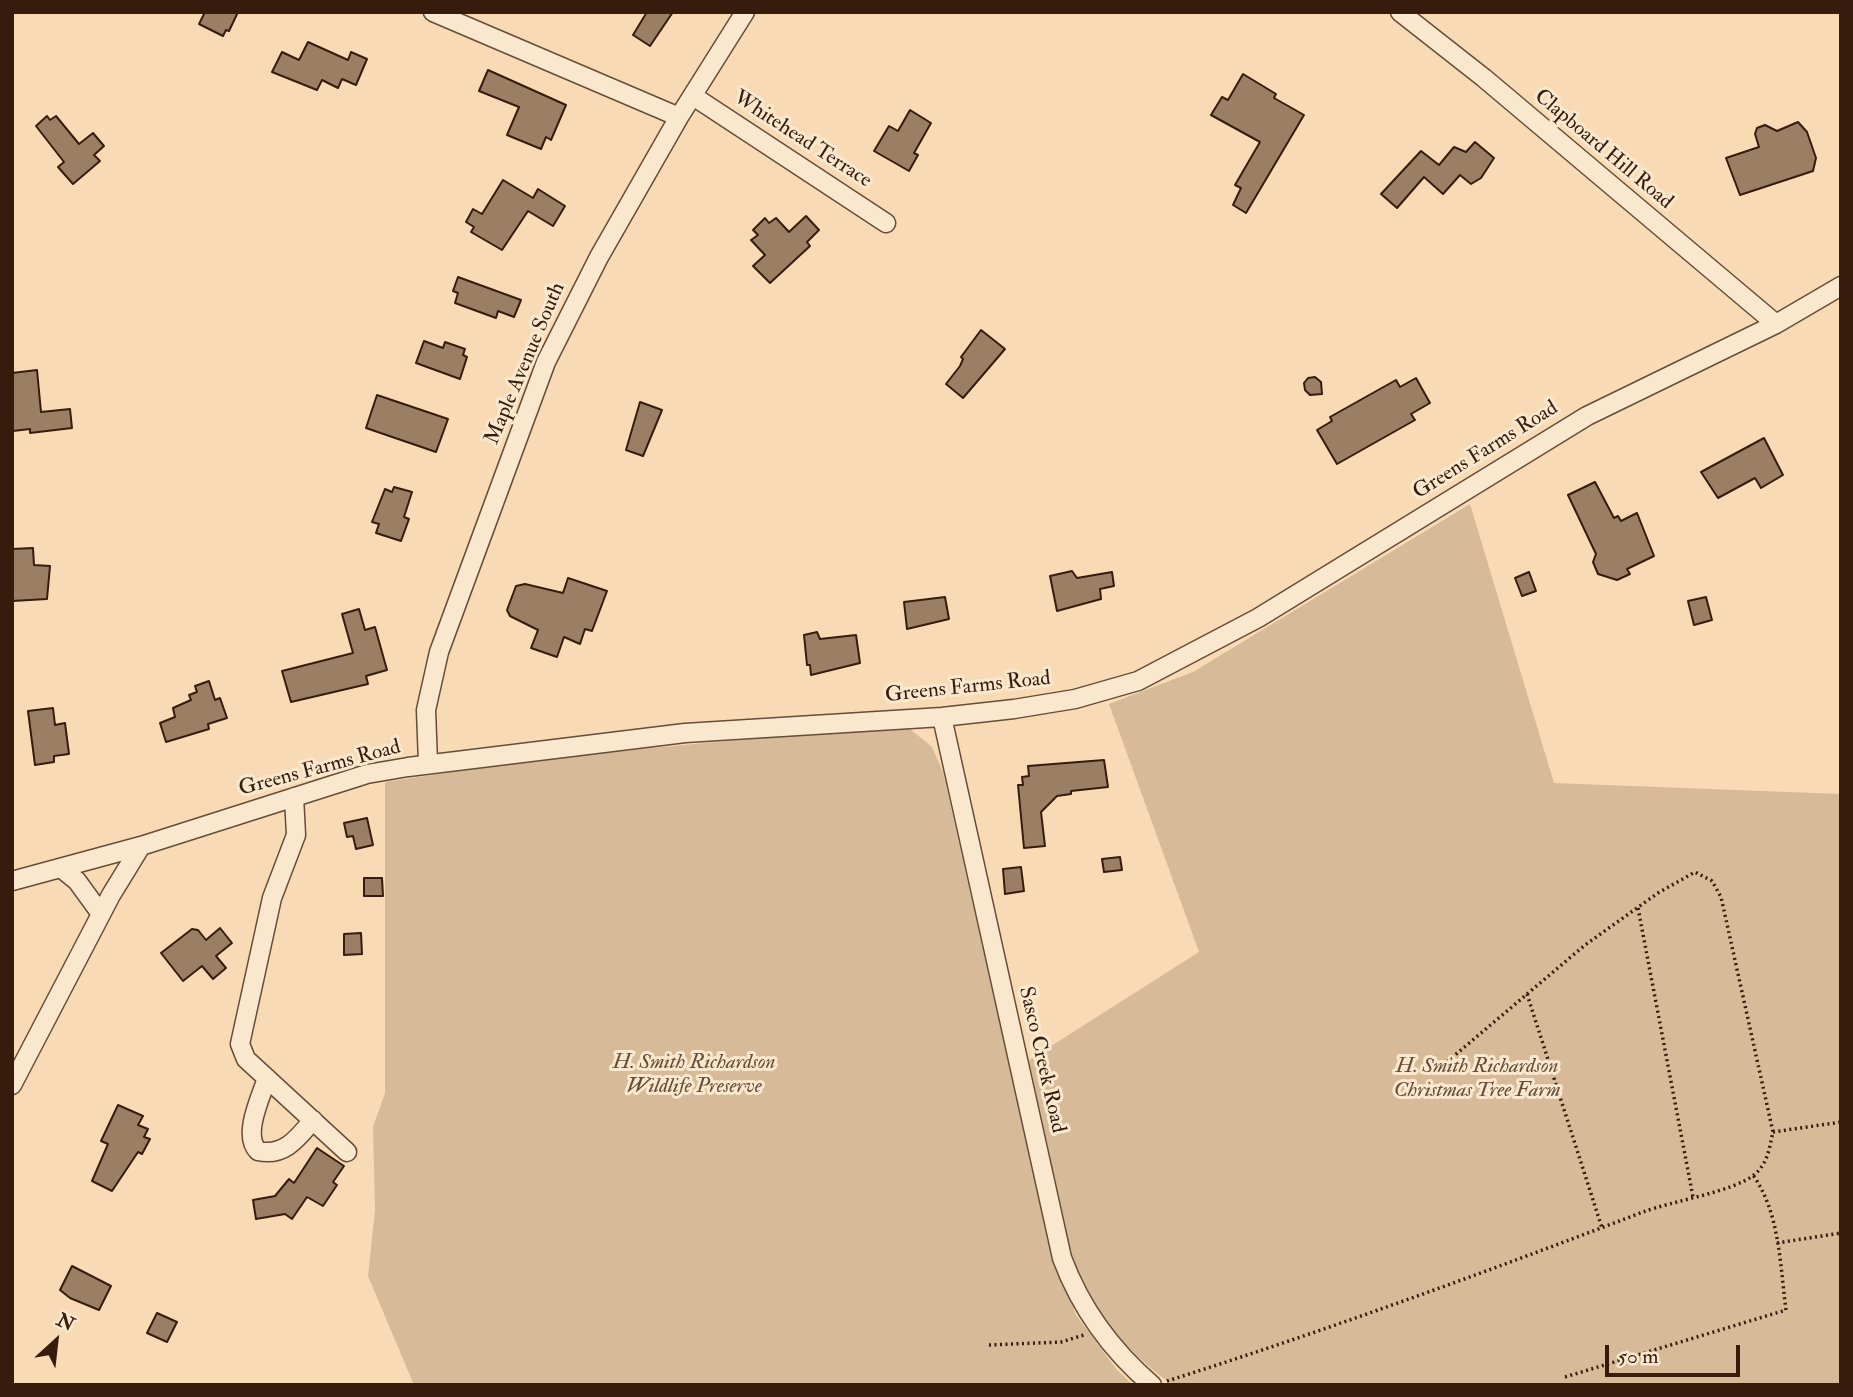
<!DOCTYPE html>
<style>
body{margin:0}
#map{position:relative;width:1853px;height:1397px;overflow:hidden;background:#f8dbb4;font-family:"IM FELL Double Pica",serif}
canvas{display:block}
.frame{position:absolute;inset:0;border:14px solid #371c0d;pointer-events:none}
.north{position:absolute;left:21px;top:1306px;width:70px;height:70px;-webkit-text-stroke:5px #fae8ce;paint-order:stroke;rotate:27deg;font-size:19px;font-weight:700;line-height:28px;text-align:center;color:#371c0d}
.north::after{content:'';display:block;margin:auto;width:24px;height:32px;background:#371c0d;clip-path:polygon(50% 0,100% 100%,50% 72%,0 100%)}
.scale{position:absolute;left:1605px;top:1345px;width:135px;height:32px;box-sizing:border-box;border:4px solid #371c0d;border-top:0;padding-left:9px;font-size:21px;line-height:24px;white-space:nowrap;color:#371c0d;-webkit-text-stroke:5px #fae8ce;paint-order:stroke}
</style>
<div id="map">
<canvas width="1853" height="1397"></canvas>
<div class="frame"></div>
<div class="north">N</div>
<div class="scale">50 m</div>
</div>
<script>
const ctx = document.querySelector('canvas').getContext('2d');
ctx.lineJoin = 'round';
function fill(path, color) { ctx.fillStyle = color; ctx.fill(path, 'evenodd'); }
function stroke(path, color, width, dash) { ctx.strokeStyle = color; ctx.lineWidth = width; ctx.lineCap = dash ? 'butt' : 'round'; ctx.setLineDash(dash || []); ctx.stroke(path); }
function label(font, color, halo, rows, align = 'center') {
  ctx.font = font + ' "IM FELL Double Pica",serif'; ctx.lineWidth = 6; ctx.setLineDash([]); ctx.textBaseline = 'middle'; ctx.strokeStyle = halo; ctx.fillStyle = color; for (const [text, x, y, turn = 0] of rows) {
    ctx.save(); ctx.translate(x, y); ctx.rotate((+turn || 0) * Math.PI / 180); ctx.textAlign = isNaN(turn) ? turn : align; if (halo) ctx.strokeText(text, 0, 0); ctx.fillText(text, 0, 0); ctx.restore();
  }
}
const green = new Path2D(`
 M1470 504 1554 783 1841 794V1385H1173C1130 1355 1101 1320 1075 1274L1029 1060 1199 952 1109 704 1193 672Z
 M910 729 932 747 943 772 1047 1234 1076 1315 1117 1370 1133 1385H414L368 1276 375 1210 373 1127 385 1093V782C559 755 734 737 910 729Z`);
const building = new Path2D(`
 M205 12H238L229 31 226 30 223 36 199 24Z
 M647 12H673L650 46 633 35Z
 M308 42 348 60 351 52 367 59 356 85 342 79 338 88 322 80 317 90 272 72 282 52 299 60Z
 M488 70 566 105 551 140 546 137 541 149 507 135 519 107 479 91Z
 M1243 74 1276 94 1274 98 1304 115 1246 213 1233 205 1241 188 1235 185 1260 142 1211 115 1222 97 1228 100Z
 M910 110 931 123 914 153 918 155 909 171 874 151 889 126 898 131Z
 M47 116 50 120 56 116 79 144 93 133 104 146 94 155 100 161 73 184 58 167 64 162 36 126Z
 M1798 122 1807 132 1816 158 1813 171 1740 195 1726 158 1759 147 1755 134 1757 128 1765 125 1777 131Z
 M1475 142 1494 158 1481 178 1471 184 1460 175 1443 194 1424 177 1397 208 1381 194 1421 151 1439 165 1454 147 1466 152Z
 M503 180 533 198 538 189 565 206 553 226 528 211 502 250 471 232 474 227 466 222 473 209 482 214Z
 M806 216 819 230 807 242 810 246 770 283 753 266 765 255 751 240 758 235 753 230 765 218 769 223 776 218 789 232Z
 M458 277 521 300 514 317 498 311 496 318 455 303 458 293 453 291Z
 M981 330 1005 349 963 398 946 384 960 366 963 359 961 357Z
 M424 341 443 348 445 342 465 349 463 355 467 357 460 379 416 363Z
 M37 370 41 412 70 409 72 428 30 433V429L13 431 12 373Z
 M1315 377 1321 382 1322 394 1310 395 1305 390 1304 383 1308 378Z
 M1416 378 1430 403 1411 414 1415 420 1337 464 1317 430 1332 421 1330 417 1396 380 1400 387Z
 M377 395 448 419 436 452 366 428Z
 M640 402 662 410 643 456 626 450Z
 M1764 438 1783 475 1761 488 1755 478 1718 498 1701 472Z
 M1595 482 1614 518 1618 516 1621 521 1637 513 1654 556 1627 569 1630 574 1617 580 1598 574 1593 562 1596 554 1568 495Z
 M394 487 412 492 404 517 409 519 401 541 376 533 379 524 372 522 385 489 392 492Z
 M33 548 34 565 50 566 47 599 12 601V549Z
 M1072 571 1077 578 1112 572 1114 586 1100 589 1101 599 1057 611 1050 576Z
 M1529 572 1536 591 1522 596 1515 578Z
 M568 578 607 591 592 631 585 629 580 644 564 637 557 657 531 648 538 630 510 616 507 610 516 586 525 584 563 593Z
 M945 597 949 619 907 629 904 602Z
 M1706 597 1712 620 1694 625 1688 601Z
 M359 609 365 630 375 627 387 670 366 676 368 684 291 702 282 671 353 653 342 614Z
 M817 632 820 639 856 635 860 663 811 675 810 665H807L804 635Z
 M209 681 215 700 220 698 227 718 208 724 209 729 166 742 160 723 175 717 173 708 191 700 189 695 197 692 195 686Z
 M53 708 55 725 65 723 69 754 54 756V762L35 765 28 711Z
 M1104 760 1108 787 1071 791V794L1057 796 1041 812 1045 846 1024 848 1018 785H1023L1022 777 1029 776 1028 766Z
 M367 818 373 845 356 849 353 836 347 837 344 823Z
 M1120 857 1122 870 1104 872 1102 859Z
 M1021 867 1024 891 1005 894 1003 869Z
 M364 878H382L383 896H364Z
 M220 928 232 943 216 956 226 968 213 979 202 966 183 981 161 953 192 929 198 930 206 940Z
 M361 933 362 954 344 955V934Z
 M118 1105 143 1116 138 1125 148 1129 144 1137 150 1139 142 1154 138 1152 112 1191 92 1181 108 1144 101 1141Z
 M317 1148 344 1166 333 1182 337 1185 323 1206 307 1197 292 1219 285 1214 256 1219 253 1200 275 1196 289 1179 294 1183Z
 M72 1266 111 1286 99 1310 70 1298 60 1290Z
 M157 1313 177 1322 167 1342 147 1333Z`);
const path = new Path2D(`
 M1638 908 1693 1197
 M1527 994 1602 1228
 M1773 1132 1841 1122
 M1777 1243 1841 1233
 M989 1345 1061 1342 1084 1335
 M1565 1377 1786 1310C1780 1266 1780 1213 1753 1175
 M1167 1381C1328 1330 1486 1272 1643 1212 1672 1201 1732 1192 1754 1175 1768 1163 1769 1149 1773 1132L1721 897 1712 881 1695 872 1658 893 1585 945 1435 1072`);
const minor = new Path2D(`
 M433 12 679 117
 M1400 12 1484 78 1776 324
 M693 96 886 223
 M942 717 1062 1258C1081 1309 1111 1350 1152 1385
 M428 763 426 710 439 652 546 362 599 257 679 117 745 12
 M294 797 296 835 272 898 240 1044 246 1059 347 1152
 M61 868 77 881 101 914
 M12 881 141 846 367 774 408 767 685 733 942 717 1014 709 1075 699 1138 681 1258 618 1587 416 1776 324 1841 286
 M267 1078C261 1097 242 1135 258 1151 284 1157 298 1138 313 1120
 M12 1085 111 895 141 846`);
const streetNames = [
 ["Whitehead Terrace",802,140,33],
 ["Clapboard Hill Road",1603,150,40],
 ["Maple Avenue South",526,364,-67],
 ["Greens Farms Road",1486,451,-32],
 ["Greens Farms Road",968,688,-6],
 ["Greens Farms Road",320,769,-15],
 ["Sasco Creek Road",1041,1060,77]
];
const parkNames = [
 ["H. Smith Richardson",694,1063],
 ["Wildlife Preserve",694,1087],
 ["H. Smith Richardson",1477,1067],
 ["Christmas Tree Farm",1477,1091]
];
fill(green, '#d7bb98');
fill(building, '#9b7f64');
stroke(building, '#371c0d', 2);
stroke(minor, '#674c37', 21);
stroke(path, '#371c0d', 3.5, [2, 3.5]);
stroke(minor, '#fae8ce', 18);
label('21px', '#371c0d', '#fae8ce', streetNames);
label('italic 21px', '#674c37', '#fae8ce', parkNames);
</script>
